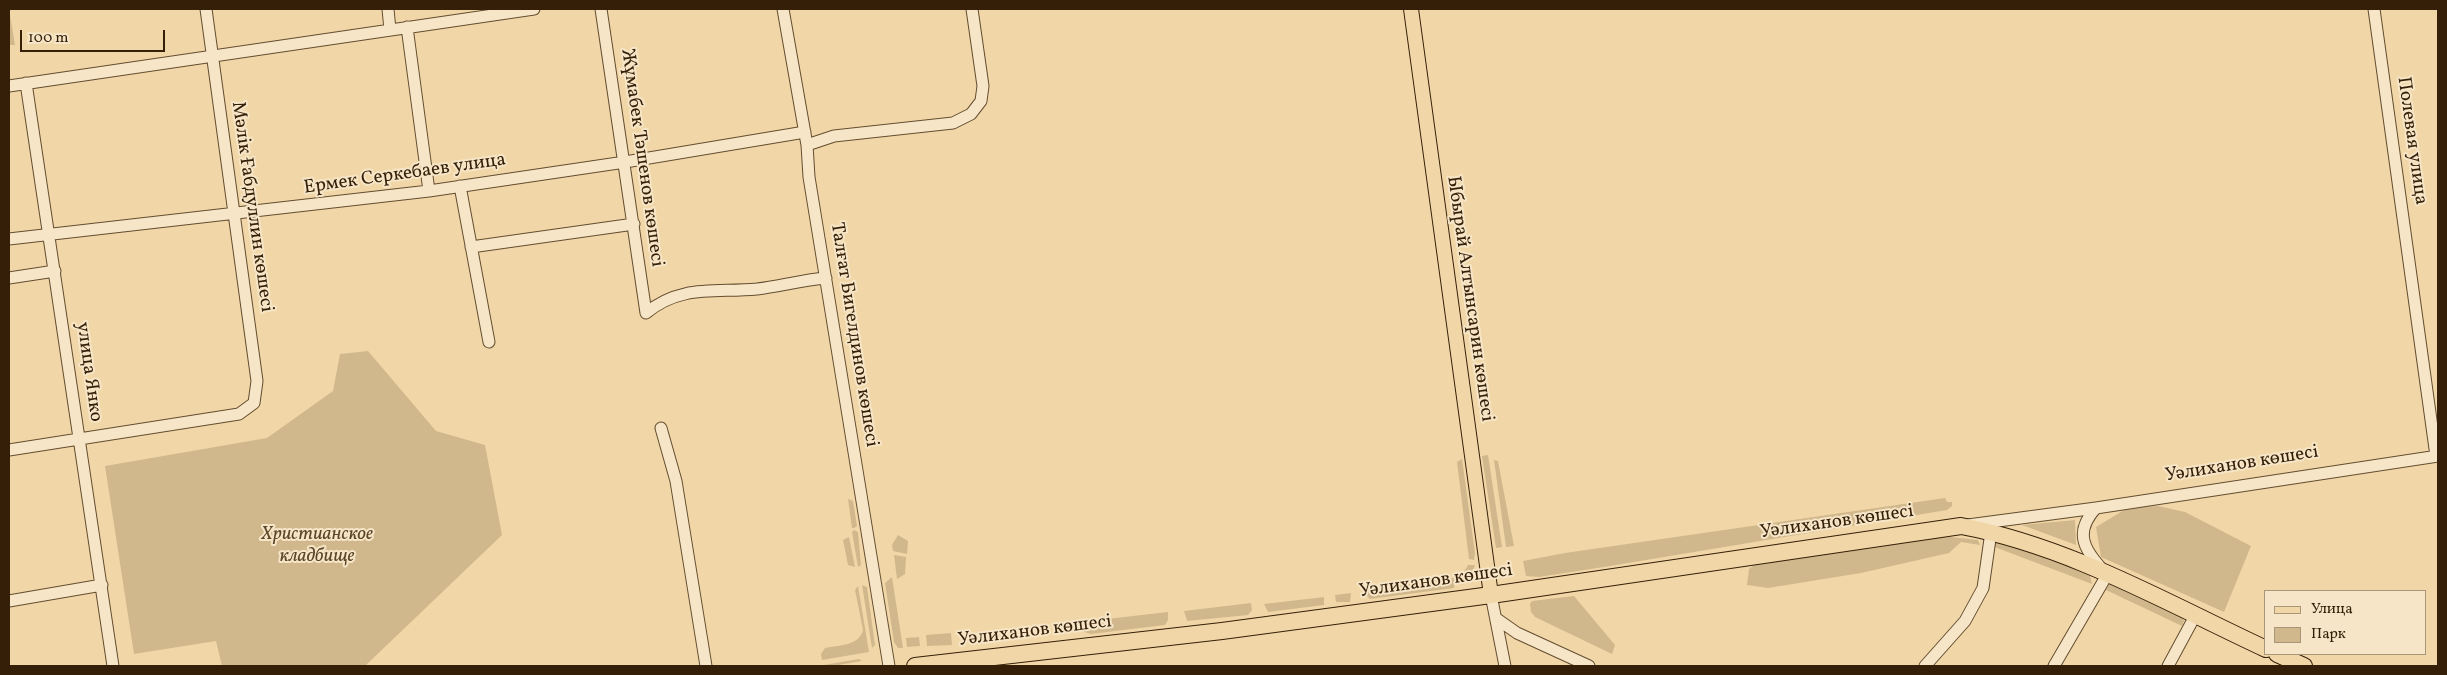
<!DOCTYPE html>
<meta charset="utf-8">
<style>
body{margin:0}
#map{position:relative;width:2447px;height:675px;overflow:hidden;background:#f1d7a7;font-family:Vollkorn,serif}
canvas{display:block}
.frame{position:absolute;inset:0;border:10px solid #351f08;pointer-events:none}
.legend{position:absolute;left:2264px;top:590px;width:162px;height:65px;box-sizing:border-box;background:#f6e5c6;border:1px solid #a9967a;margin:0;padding:6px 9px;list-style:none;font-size:15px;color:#351f08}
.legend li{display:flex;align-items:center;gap:10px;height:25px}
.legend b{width:25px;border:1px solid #a9967a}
.scale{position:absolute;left:20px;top:30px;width:145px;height:22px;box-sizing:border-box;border:2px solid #351f08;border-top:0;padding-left:6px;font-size:15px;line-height:18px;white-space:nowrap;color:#351f08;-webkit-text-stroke:4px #f6e5c6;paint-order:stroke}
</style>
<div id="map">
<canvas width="2447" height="675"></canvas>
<div class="frame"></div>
<ul class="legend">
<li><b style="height:6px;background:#f1d7a7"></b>Улица</li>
<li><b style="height:14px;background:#d1b88c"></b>Парк</li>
</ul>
<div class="scale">100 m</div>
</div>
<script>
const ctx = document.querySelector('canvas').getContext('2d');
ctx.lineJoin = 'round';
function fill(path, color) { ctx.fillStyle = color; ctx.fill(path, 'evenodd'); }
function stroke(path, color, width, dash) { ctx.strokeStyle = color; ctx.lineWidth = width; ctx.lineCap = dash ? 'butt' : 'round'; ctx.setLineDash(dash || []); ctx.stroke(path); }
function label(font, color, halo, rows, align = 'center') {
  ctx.font = font + ' Vollkorn,serif'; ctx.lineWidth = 4; ctx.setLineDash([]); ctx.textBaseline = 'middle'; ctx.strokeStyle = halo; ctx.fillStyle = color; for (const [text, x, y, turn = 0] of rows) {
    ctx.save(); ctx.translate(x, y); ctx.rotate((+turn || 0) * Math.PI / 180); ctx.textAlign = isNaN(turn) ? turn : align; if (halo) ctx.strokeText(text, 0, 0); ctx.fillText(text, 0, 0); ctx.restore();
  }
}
const green = new Path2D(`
 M9 9 15 45H9Z
 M368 351 436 431 485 445 502 535 365 666H222L216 641 134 654 105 466 267 438 333 391 340 354Z
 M1488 455 1502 547 1496 548 1482 456Z
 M1462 459 1475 553 1474 560 1469 559 1457 462Z
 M1494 460 1498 461 1514 546 1506 547Z
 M1945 498 1947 502H1952V506L1947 510 1604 567 1539 577 1526 576 1523 561 1565 553Z
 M848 499 853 501 857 526 854 528H852Z
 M2158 506 2185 512 2251 546 2224 612 2101 557 2096 527 2129 507Z
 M2075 520 2076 545 2022 525Z
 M854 530 858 532 861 565 858 567 852 532Z
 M898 535 908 541 907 554 893 551 892 545Z
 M849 537 855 567 848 565 843 540Z
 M1951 537 1978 540 1980 545 1961 542 1949 553 1861 573 1768 588 1747 585 1749 569 1754 565 1913 539Z
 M1996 542 2032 551 2090 575 2092 584 1992 546Z
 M894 555 906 557 905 574 897 579Z
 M1468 565H1475L1470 577 1462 585V575Z
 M892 577 903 648H898L894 642 885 583Z
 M1455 578 1454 588 1370 599 1363 592 1365 590Z
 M2109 584 2183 618 2184 621 2182 626 2106 590Z
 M862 585 867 587 875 645 872 648Z
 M858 586 869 652 822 660 821 654 825 648C839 645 859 646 863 630L855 590Z
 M1351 593 1350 602H1336L1335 595Z
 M1574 596 1615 645 1612 654 1535 617 1531 612 1530 604 1532 601Z
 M1324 597V605L1268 612 1264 604Z
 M1251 603 1252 610 1248 615 1187 621 1184 611Z
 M1168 612V620L1165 625 1091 634 1081 631 1080 627 1088 625 1089 621Z
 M951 633 952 645 927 646 926 635Z
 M919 637 920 646 907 647 906 638Z
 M859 659 862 661 832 666 824 665Z`);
const minor = new Path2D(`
 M388 9 390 30
 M601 9 646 313
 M783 9 807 145 809 177 889 666
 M2374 9 2436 456
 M407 27 429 191
 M26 83 113 666
 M9 86 534 9
 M807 145 834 136 953 123 971 114 981 101 983 86 972 9
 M460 186 489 342
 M9 239 429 191 625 162 805 132
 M471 247 634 224
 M9 278 55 271
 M646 313C681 284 716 293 757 289 780 286 803 280 826 278
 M661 428 676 481 706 666
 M9 450 239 414 254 403 257 381 206 9
 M1968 525 2096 508 2438 456
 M1491 595 1505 666
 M9 601 102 585
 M1497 619 1517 633 1589 666
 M1925 666 1965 621 1983 588 1991 532
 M2054 666 2107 575C2087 552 2071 535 2096 508
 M2168 666 2195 616`);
const major = new Path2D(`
 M1411 9 1491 595`);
const highway = new Path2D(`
 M2277 654 2304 666
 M915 666 1222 631 1491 595 1961 526C2069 546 2167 603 2266 649`);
const streetNames = [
 ["Полевая улица",2411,141,82],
 ["Жұмабек Тәшенов көшесі",641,158,82],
 ["Ермек Серкебаев улица",405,175,-8],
 ["Мәлік Ғабдуллин көшесі",251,207,82],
 ["Ыбырай Алтынсарин көшесі",1469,299,82],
 ["Талғат Бигелдинов көшесі",853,335,81],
 ["улица Янко",88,372,82],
 ["Уәлиханов көшесі",2242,465,-9],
 ["Уәлиханов көшесі",1837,523,-8],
 ["Уәлиханов көшесі",1436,582,-8],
 ["Уәлиханов көшесі",1035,632,-7]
];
const parkNames = [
 ["Христианское",317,536],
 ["кладбище",317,558]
];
fill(green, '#d1b88c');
stroke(minor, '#644d30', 13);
stroke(major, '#351f08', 16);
stroke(highway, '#351f08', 18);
stroke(minor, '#f6e5c6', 11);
stroke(major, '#f1d7a7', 14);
stroke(highway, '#f1d7a7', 16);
label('19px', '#351f08', '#f6e5c6', streetNames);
label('italic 19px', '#5c4529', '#f6e5c6', parkNames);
</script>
